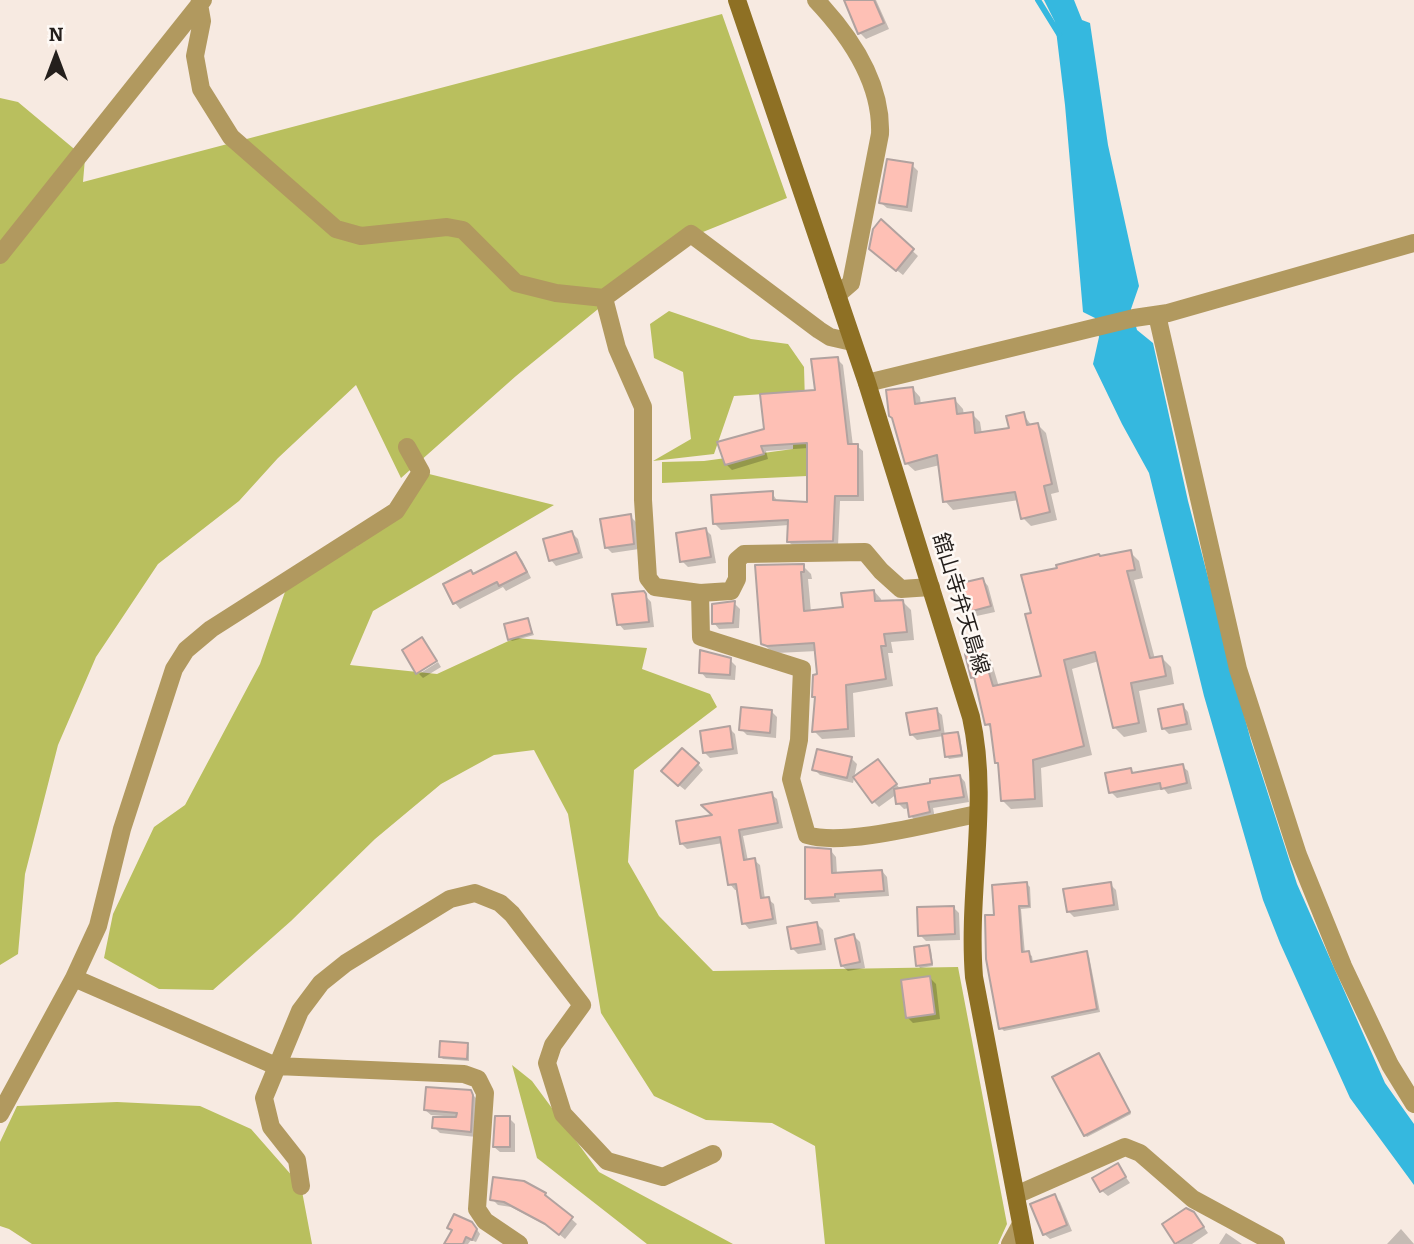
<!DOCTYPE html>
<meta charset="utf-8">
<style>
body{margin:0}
#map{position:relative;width:1414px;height:1244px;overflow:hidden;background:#f7eae1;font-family:Bitter,serif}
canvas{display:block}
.north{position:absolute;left:21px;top:21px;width:70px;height:70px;-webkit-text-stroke:5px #fef9f5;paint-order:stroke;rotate:0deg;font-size:19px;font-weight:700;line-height:28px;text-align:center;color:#241f1c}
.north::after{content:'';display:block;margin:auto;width:24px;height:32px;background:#241f1c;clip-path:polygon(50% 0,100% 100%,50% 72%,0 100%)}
</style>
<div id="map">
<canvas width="1414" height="1244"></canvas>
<div class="north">N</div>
</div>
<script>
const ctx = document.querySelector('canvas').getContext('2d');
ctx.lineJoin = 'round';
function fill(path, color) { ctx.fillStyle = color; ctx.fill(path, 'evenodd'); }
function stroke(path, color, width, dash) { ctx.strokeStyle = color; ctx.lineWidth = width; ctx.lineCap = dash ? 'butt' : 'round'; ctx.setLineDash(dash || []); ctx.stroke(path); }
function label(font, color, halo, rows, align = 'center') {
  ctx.font = font + ' Bitter,"Noto Sans JP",serif'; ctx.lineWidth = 5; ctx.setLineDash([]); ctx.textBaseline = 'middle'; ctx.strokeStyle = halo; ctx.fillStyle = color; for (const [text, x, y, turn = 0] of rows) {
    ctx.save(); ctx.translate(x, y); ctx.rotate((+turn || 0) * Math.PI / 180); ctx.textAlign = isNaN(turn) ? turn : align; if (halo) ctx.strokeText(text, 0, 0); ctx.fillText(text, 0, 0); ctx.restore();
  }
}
const forest = new Path2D(`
 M722 14 787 198 698 234H690L516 376 401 478 356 385 278 458 239 501 158 564 96 657 58 745 25 874 18 954 0 965V98L18 102 85 158 83 182Z
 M669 311 751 339 788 344 804 367 807 476 662 483V462L704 461 793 449 794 392 734 396 714 454 653 461 691 439 683 372 654 358 650 324Z
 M421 472 554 505 373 611 350 665 437 674 515 638 647 648 642 669 710 694 717 707 634 770 628 862 659 916 713 971 958 967 1007 1224 998 1244H825L815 1146 772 1123 706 1120 654 1096 601 1013 568 814 534 750 494 755 441 784 375 839 291 921 213 990 159 989 104 958 113 914 154 827 185 805 260 664 286 589 357 546Z
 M512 1065 532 1081 599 1172 733 1244H647L537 1158Z
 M117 1102 200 1106 251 1129 301 1186 312 1244H32L9 1229 0 1226V1142L17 1106Z`);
const water = new Path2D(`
 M1044 0H1074L1082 20 1090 23 1108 145 1139 286 1131 309 1137 330 1153 343 1188 501 1251 741 1297 884 1385 1083 1414 1124V1185L1350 1098 1280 943 1263 900 1204 696 1149 473 1122 424 1093 364 1099 337 1095 318 1083 312 1065 105 1055 22Z`);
const shadow = new Path2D(`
 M846 0H876L889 29 866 39 860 33Z
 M912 165 918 171 912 212 887 208 881 203Z
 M881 222 918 256 903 275 877 255Z
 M837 359 843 365 853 446H857L863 451 864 501H840L838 546 794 547 788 541 789 525 721 530 715 524 772 493 778 502 809 504 808 448 766 451 768 459 732 470 726 464 766 430 817 392Z
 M912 388 920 397 921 405 955 400 963 409 964 415 972 414 980 422 982 434 1011 429 1023 414 1032 426 1038 425 1046 433 1059 492 1051 494 1057 520 1031 526 1023 518 1019 500 953 510 945 501 940 465 915 471 906 463Z
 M630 516 636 522 639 549 612 553 607 548Z
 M706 530 711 535 716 563 688 567 682 561Z
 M572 533 578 539 583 558 556 566 551 560Z
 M1130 552 1139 561 1143 578 1134 580 1155 659 1162 658 1171 667 1174 684 1139 691 1147 732 1124 737 1115 728 1099 661 1072 669 1092 755 1041 768 1043 807 1011 809 1002 800 1000 766 996 763 993 730 987 724 977 681 973 677 982 651 991 660 999 687 1043 677 1033 614 1101 557Z
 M516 554 522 560 531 578 506 591 503 587 460 609 455 603 474 576Z
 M803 566 811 574 812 579H808L811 612 845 608 874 591 881 599 882 603 903 602 911 610 914 640 891 642 893 653H888L893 686 853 693 855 737 822 739 814 731 817 700 814 697 819 676 817 651 777 653 771 651 762 643Z
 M983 580 988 586 995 612 972 617 966 612Z
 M643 593 651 602 654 627 624 630 619 624Z
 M734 603 740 609 739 628 719 629 714 623Z
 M528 620 534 635 512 641 510 639Z
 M730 660 736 666 735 680 706 678 701 672Z
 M438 662 441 667 423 678 419 674Z
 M1183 706 1188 712 1192 730 1169 734 1163 728Z
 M936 710 942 715 945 736 958 734 960 736 963 757 949 759 947 756 944 736 917 740 911 734Z
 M772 712 777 717 776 738 747 735 741 729Z
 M729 728 735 734 738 754 710 758 705 753Z
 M851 758 857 764 853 783 820 775 814 769Z
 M698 764 703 770 685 790 669 777Z
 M1182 766 1188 771 1192 789 1168 794 1164 789 1117 798 1111 792 1131 770 1136 775Z
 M883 767 901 790 960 776 965 782 969 802 933 808 935 818 916 822 911 816 909 808 904 809 898 803 897 794 879 807 873 801Z
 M771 794 777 799 783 828 743 836 748 861 754 860 760 865 765 899H768L774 904 777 924 749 929 744 923 738 890H735L730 884 723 843 687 849 681 843 715 817Z
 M831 851 836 857 837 874 882 871 887 877 889 896 839 899 840 902 812 904 807 898Z
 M1027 884 1030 887 1031 908 1021 909 1025 954 1028 953 1032 956 1033 963 1086 953 1089 956 1100 1012 1004 1031 1001 1028 996 916Z
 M1110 884 1116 890 1119 910 1074 917 1068 911Z
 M953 907 959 913 960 940 926 941 920 935Z
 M817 924 823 930 826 950 798 954 792 948Z
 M854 936 860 942 865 968 848 971 842 966Z
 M929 947 931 950 933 966 920 968 918 965Z
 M930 978 936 984 940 1019 913 1023 907 1017Z
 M467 1045 469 1047V1061L443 1059 441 1057Z
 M1101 1057 1131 1114 1087 1137 1085 1135Z
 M470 1092 476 1098V1137L440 1133 434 1127 444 1116 431 1115 425 1110Z
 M509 1118 515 1124V1152H500L494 1147Z
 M1117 1165 1130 1183 1108 1196 1102 1191Z
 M524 1183 545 1195 577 1224 565 1239 553 1229 511 1207 498 1205 492 1199Z
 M1054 1196 1060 1202 1072 1231 1050 1239 1044 1234Z
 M1199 1220 1208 1233 1192 1244H1178L1164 1224Z
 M449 1228H476L480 1234 476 1242 471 1240 468 1244H446L453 1231Z
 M1401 1229 1414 1244H1387Z
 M1226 1233 1242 1244H1219Z`);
const stream = new Path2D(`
 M1038 0 1059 34`);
const building = new Path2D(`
 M844 0H874L884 23 858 34Z
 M887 159 913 163 907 207 879 203Z
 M881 219 914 249 896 271 869 249 873 229Z
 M838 357 848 444H858V496H835L833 541 787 542 788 520 713 524 711 495 773 491V500L807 502V443L761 446 764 454 725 465 717 442 764 429 760 394 815 390 811 359Z
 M913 387 915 404 955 398 957 414 973 412 975 433 1009 428 1006 416 1024 412 1027 425 1038 423 1052 484 1044 486 1050 512 1021 519 1015 492 943 502 937 455 905 464 892 418 889 416 886 390Z
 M631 514 634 544 605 548 600 519Z
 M706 528 711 557 680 562 676 533Z
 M572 531 579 553 549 561 543 539Z
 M1131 550 1135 570 1127 571 1150 658 1162 656 1166 676 1131 683 1139 723 1113 728 1095 652 1064 660 1084 746 1033 760 1035 799 1001 801 998 763H995L990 724 985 725 974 677 971 678 965 654 982 649 993 686 1041 676 1025 614 1031 613 1021 575 1057 568 1056 565 1099 554 1100 556Z
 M516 552 527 572 499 586 497 582 453 604 443 584 471 570 473 574Z
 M804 564V572H801L804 611 843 607 841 593 874 590 875 601 903 600 907 632 884 634 886 646H881L886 679 846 685 848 729 812 732 815 697H812L813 675 817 674 814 643 767 646 761 644 755 565Z
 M983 578 991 606 965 613 957 584Z
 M644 591 646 594 649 622 617 625 612 594Z
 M735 601 733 623 712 624V604Z
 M528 618 532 633 508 640 504 624Z
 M422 637 437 661 416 674 402 650Z
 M700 650 731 658 730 675 699 673Z
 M1183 704 1187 724 1162 729 1158 709Z
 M741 707 772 710 770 733 739 730Z
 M937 708 940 730 910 735 906 713Z
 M730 726 733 749 703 753 700 731Z
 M958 732 962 755 945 757 942 734Z
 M682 748 699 763 678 786 661 771Z
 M817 749 852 757 847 778 812 770Z
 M878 759 897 784 872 803 853 777Z
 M1183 764 1187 783 1161 789 1160 783 1109 793 1105 773 1131 768 1132 773Z
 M960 775 964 797 928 802 930 812 909 817 907 803 896 804 894 789 930 783V779Z
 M772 792 778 823 739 830 744 860 755 858 761 898 769 897 773 919 742 924 736 884 728 885 720 837 680 844 676 821 712 815 701 805Z
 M805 847 831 849 832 873 882 870 884 891 835 894V897L805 899Z
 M1027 882 1029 906H1019L1022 952 1029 951 1031 962 1087 951 1097 1009 999 1029 986 959 985 915H994L992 885Z
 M1111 882 1114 905 1067 912 1063 889Z
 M954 906 955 934 918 936 917 907Z
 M817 922 821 944 791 949 787 927Z
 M854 934 860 962 841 966 835 939Z
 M929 945 932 964 916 966 914 947Z
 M930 976 935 1014 906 1018 901 980Z
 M440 1041 468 1043 467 1059 439 1057Z
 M1099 1053 1130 1112 1084 1136 1052 1077Z
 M426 1087 471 1090 473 1095 471 1132 432 1128 433 1117H456L457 1113 424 1110Z
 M495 1116H510V1147H493Z
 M1118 1163 1126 1177 1100 1192 1092 1178Z
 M493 1177 524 1181 546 1193 545 1195 573 1217 559 1235 545 1224 504 1202 490 1200Z
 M1055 1194 1067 1225 1043 1235 1030 1204Z
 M1186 1208 1194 1212 1204 1227 1175 1244 1162 1224Z
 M454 1214 472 1222 477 1229 472 1240 466 1237 463 1244H444L452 1230 447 1228Z`);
const minor = new Path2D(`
 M816 0C850 36 882 83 880 134L851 283 837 295
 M199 4 202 21 195 56 201 89 231 137 336 229 361 236 447 227 463 230 516 283 556 293 604 298 617 348 643 407V500L648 578 655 587 700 593 731 591 737 579V560L744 554 865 552 881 571 901 589 931 587
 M0 255 203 0
 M604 298 691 234 819 330 830 337 852 342
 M1157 315 1238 669 1298 855 1343 966 1390 1065 1414 1104
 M867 383 1134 318 1168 313 1414 243
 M700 593 701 637 802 669 799 740 791 779 807 835C845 847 935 822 977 814
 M74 978 276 1066 464 1074 478 1079 485 1093 477 1209 485 1221 519 1244
 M0 1114 74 978 98 926 122 829 174 669 186 650 211 629 396 511 421 472 407 447
 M301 1186 297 1160 271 1127 264 1098 300 1011 321 983 346 963 450 899 475 893 500 903 512 914 582 1005 553 1045 547 1063 563 1114 607 1161 663 1177 713 1154
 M1016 1195 1125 1147 1140 1153 1193 1199 1276 1244
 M1010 1244 1021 1224`);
const secondary = new Path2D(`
 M737 0 867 383 971 717C990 801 967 891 974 977L1025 1244`);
const streetNames = [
 ["舘山寺弁天島線",960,604,73]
];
fill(forest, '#b9bf5e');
fill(water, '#35b8df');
fill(shadow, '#0003');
stroke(stream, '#35b8df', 6);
fill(building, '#fec0b5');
stroke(building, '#b1a29f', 2);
stroke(minor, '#b1995f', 18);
stroke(secondary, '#8e7024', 18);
label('21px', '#241f1c', '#fef9f5', streetNames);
</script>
